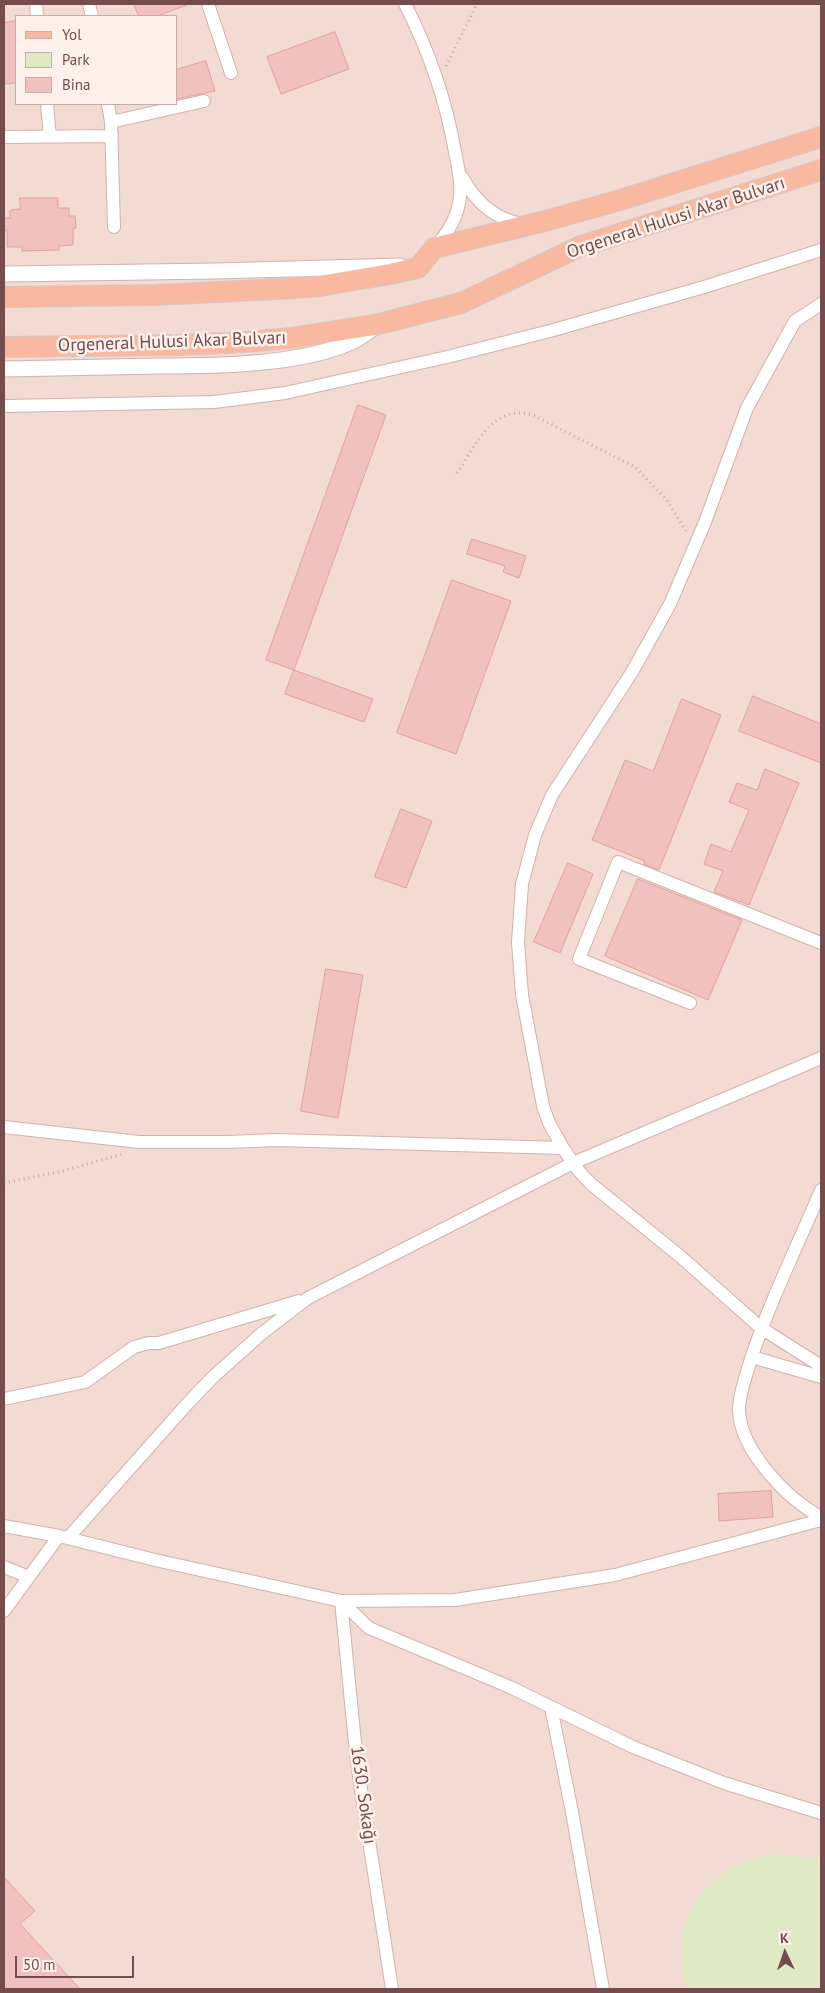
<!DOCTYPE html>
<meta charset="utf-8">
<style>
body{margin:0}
#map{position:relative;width:825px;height:1993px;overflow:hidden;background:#fcebe5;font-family:"PT Sans",sans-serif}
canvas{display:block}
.frame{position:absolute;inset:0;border:5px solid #744c4b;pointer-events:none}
.legend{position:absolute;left:15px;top:15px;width:162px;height:90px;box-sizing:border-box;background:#fef0eb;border:1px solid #c7aeab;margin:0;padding:6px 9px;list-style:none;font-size:15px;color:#744c4b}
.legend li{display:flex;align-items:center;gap:10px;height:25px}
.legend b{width:25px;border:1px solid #c7aeab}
.north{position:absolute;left:760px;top:1928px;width:50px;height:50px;-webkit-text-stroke:4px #fef0eb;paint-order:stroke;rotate:357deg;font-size:14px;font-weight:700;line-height:20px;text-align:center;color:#744c4b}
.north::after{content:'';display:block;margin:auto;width:18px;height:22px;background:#744c4b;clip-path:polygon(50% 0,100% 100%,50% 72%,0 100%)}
.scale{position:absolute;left:15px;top:1956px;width:119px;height:22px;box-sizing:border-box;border:2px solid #744c4b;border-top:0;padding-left:6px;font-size:15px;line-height:18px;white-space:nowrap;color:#744c4b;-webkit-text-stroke:4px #fef0eb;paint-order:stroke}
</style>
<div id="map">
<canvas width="825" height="1993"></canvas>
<div class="frame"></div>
<ul class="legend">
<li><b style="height:6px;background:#f8b9a0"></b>Yol</li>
<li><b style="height:14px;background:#dfe9c4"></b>Park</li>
<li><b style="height:14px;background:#f0c1be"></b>Bina</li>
</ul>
<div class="north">K</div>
<div class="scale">50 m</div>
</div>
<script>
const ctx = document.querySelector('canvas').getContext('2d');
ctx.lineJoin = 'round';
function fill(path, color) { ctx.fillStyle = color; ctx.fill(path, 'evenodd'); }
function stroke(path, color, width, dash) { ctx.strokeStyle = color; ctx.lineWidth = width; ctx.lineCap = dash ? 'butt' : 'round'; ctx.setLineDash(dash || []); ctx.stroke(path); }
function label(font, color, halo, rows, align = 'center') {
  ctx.font = font + ' "PT Sans",sans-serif'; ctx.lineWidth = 5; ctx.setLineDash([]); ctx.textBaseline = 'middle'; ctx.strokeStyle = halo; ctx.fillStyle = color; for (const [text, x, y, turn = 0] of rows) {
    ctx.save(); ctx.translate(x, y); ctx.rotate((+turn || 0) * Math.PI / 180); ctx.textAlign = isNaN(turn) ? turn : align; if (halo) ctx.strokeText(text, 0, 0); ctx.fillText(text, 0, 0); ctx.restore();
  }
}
const residential = new Path2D(`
 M4 4H821V1989H4ZM16 16H176V104H16Z`);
const green = new Path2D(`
 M777 1854 821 1859V1989H687C664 1922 707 1861 777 1854Z`);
const building = new Path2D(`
 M134 4H187V5L157 16H139Z
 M16 21V83L4 84V23Z
 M335 32 349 69 281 94 267 57Z
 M206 61 215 91 176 99V70Z
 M20 198H58V208H69V216H75L76 228 73 229V245L59 246V250L22 251V247H7V230L4 231V218H10V210L20 209Z
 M358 405 386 415 294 670 266 660Z
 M472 539 526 556 519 578 503 572 505 566 467 554Z
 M452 580 511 601 456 754 397 733Z
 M294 670 373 699 364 722 285 694Z
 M753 696 821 724V763L739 731Z
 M682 699 721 715 659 870 644 864 645 861 592 840 625 760 653 771Z
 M765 769 799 783 749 905 714 892 723 871 704 864 711 844 731 852 749 810 729 802 737 783 757 790Z
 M401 809 432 821 406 888 375 877Z
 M568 863 593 874 560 953 534 942Z
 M638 879 742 920 708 1000 605 956Z
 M326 969 363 975 338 1118 301 1111Z
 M771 1491 773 1517 719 1521 718 1494Z
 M4 1877 35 1911 20 1924 80 1989H8L4 1985Z`);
const path = new Path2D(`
 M446 66 477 4
 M457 473C476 445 492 404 533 415L635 467 666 499 686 531
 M4 1183 63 1171 122 1154`);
const minor = new Path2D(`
 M36 4 37 16
 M89 4 92 16
 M208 4 231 73
 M405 4C429 51 446 100 455 152 458 167 462 182 460 197 458 217 448 233 435 247
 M47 104 50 137
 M108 104 111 122 114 227
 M111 122 204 101
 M4 137 112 136
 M462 177C475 201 494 219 522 224
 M821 304 795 321 747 408 705 522 670 604 632 672 552 795 535 835 522 884 518 942 522 995 543 1106 549 1123 563 1148 578 1170 591 1184 681 1257 761 1328 821 1366
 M4 406 214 402 285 393 447 357 550 331 704 287 821 250
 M690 1003 579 959 618 862 821 943
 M4 1127 139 1142H227L277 1140 563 1148
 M821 1190C797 1247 769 1303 750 1362 746 1377 739 1393 739 1410 740 1450 787 1499 821 1517
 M752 1357 821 1377
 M4 1399 85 1382 134 1347 149 1343H159L299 1301
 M4 1526 59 1536 155 1560 341 1601 455 1600 615 1575 821 1520
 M68 1538 188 1403 213 1377 261 1334 308 1298 573 1163 821 1058
 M4 1567 29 1577
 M341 1601 369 1628 510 1687 633 1747 724 1783 821 1813
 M341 1601 357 1763 392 1989
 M4 1611 59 1536
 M551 1707 572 1812 603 1989`);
const tertiary = new Path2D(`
 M4 274 216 271 400 266
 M4 369C56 368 108 367 160 366 217 366 298 365 349 343 358 340 367 332 375 327`);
const primary = new Path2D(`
 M4 297 155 295 279 289 320 286 390 274 418 268 434 248 545 221 617 201 821 137
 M4 347 179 345 245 342 291 338 379 324 461 303 581 246 821 170`);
const streetNames = [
 ["Orgeneral Hulusi Akar Bulvarı",676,218,-18],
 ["Orgeneral Hulusi Akar Bulvarı",172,342,-2],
 ["1630. Sokağı",363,1795,82]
];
fill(residential, '#f3dbd4');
fill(green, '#dfe9c4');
fill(building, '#f0c1be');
stroke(building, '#e2a29e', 1);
stroke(minor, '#cfb2af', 14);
stroke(tertiary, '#cfb2af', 17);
stroke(primary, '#d5c9c9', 22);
stroke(path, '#d5a3a1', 3, [1, 4]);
stroke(minor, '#fff', 12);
stroke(tertiary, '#fff', 15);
stroke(primary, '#f8b9a0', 20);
label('18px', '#744c4b', '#fef0eb', streetNames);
</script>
